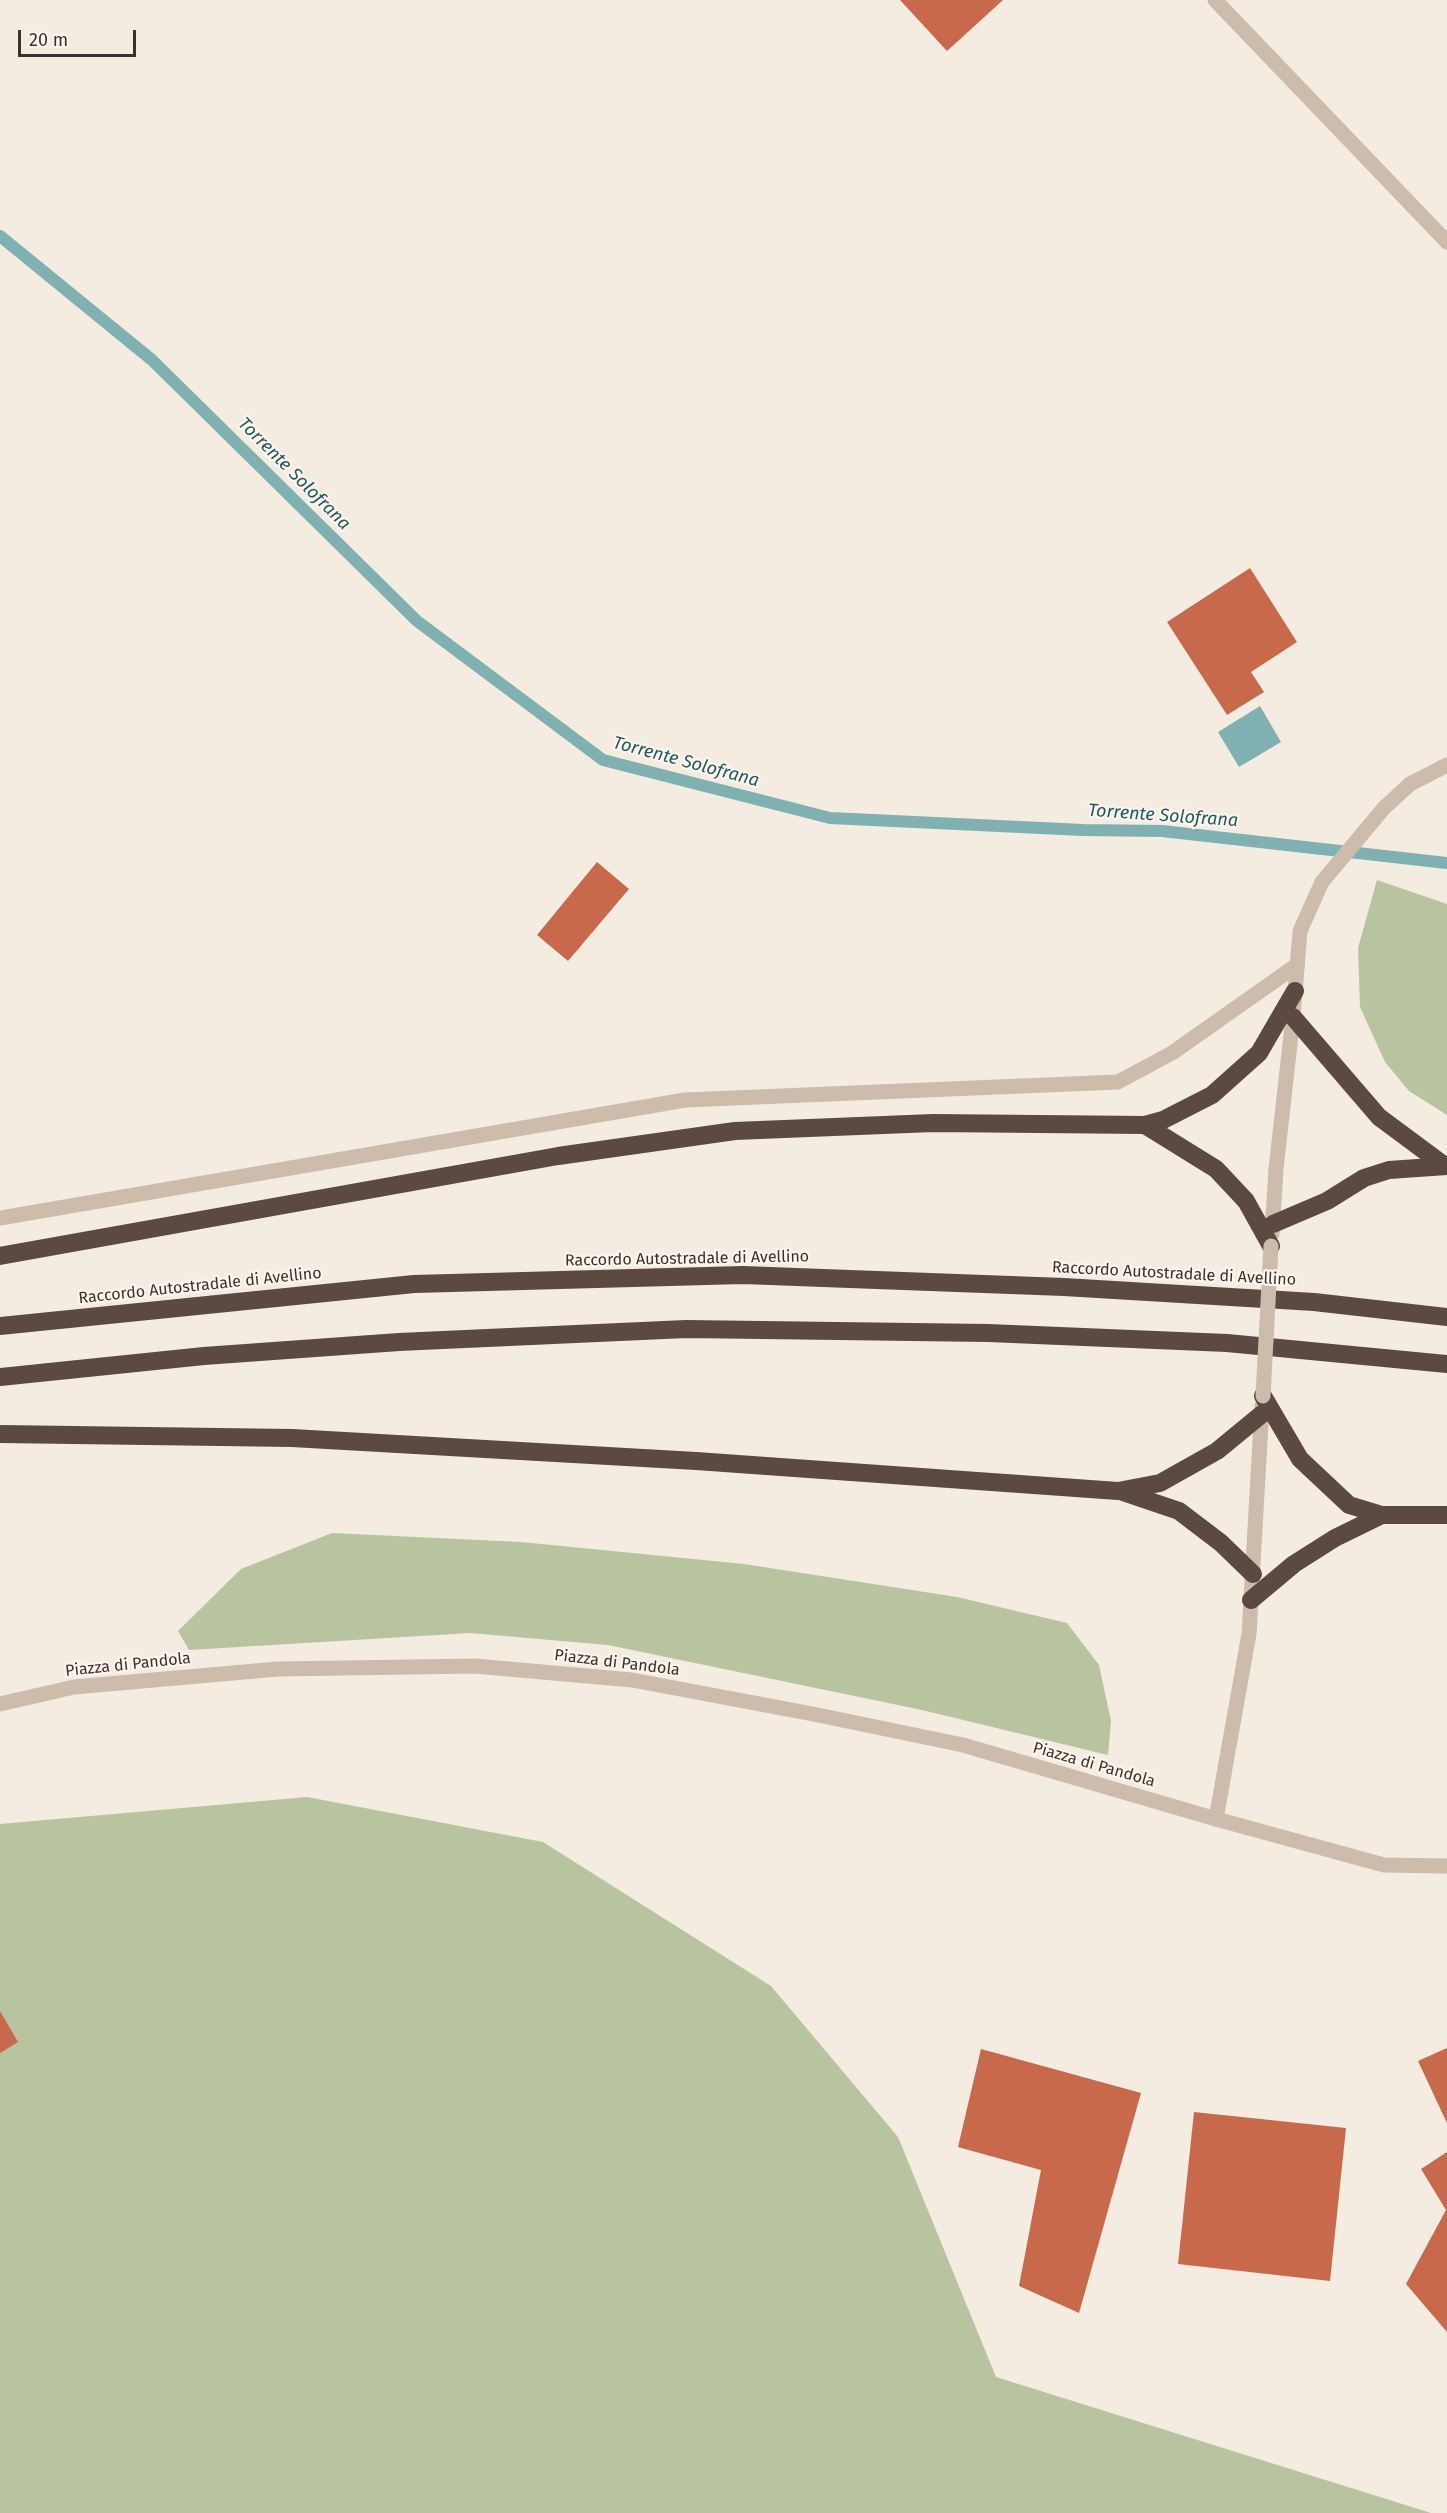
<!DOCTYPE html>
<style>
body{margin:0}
#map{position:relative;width:1447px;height:2513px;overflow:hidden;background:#f4ebe1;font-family:"Fira Sans",sans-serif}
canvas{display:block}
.scale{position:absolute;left:18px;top:30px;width:118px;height:27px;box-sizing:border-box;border:3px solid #3b302b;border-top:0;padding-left:8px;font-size:18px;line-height:21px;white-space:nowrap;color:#3b302b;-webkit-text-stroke:4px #fbf5ee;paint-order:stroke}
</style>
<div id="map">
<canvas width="1447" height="2513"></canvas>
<div class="scale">20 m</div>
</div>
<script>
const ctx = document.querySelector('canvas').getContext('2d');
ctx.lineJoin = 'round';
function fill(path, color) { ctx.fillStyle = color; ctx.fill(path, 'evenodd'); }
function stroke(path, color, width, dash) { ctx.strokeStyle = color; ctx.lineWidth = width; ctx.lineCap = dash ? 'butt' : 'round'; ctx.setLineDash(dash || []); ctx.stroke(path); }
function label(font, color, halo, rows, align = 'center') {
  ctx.font = font + ' "Fira Sans",sans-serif'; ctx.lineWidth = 4.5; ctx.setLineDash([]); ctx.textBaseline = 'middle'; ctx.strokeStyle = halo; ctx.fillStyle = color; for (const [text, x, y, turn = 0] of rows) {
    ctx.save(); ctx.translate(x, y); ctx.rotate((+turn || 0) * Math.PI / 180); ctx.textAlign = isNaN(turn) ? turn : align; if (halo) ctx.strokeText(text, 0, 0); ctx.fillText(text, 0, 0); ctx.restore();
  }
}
const green = new Path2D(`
 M1377 880 1447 904V1115L1409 1091 1385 1062 1360 1007 1358 948Z
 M332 1533 521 1542 744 1564 957 1597 1067 1623 1099 1665 1111 1721 1108 1755 922 1710 608 1645 470 1633 189 1650 178 1631 241 1569Z
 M307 1797 543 1842 771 1986 898 2137 996 2377 1431 2513H0V1824Z`);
const water = new Path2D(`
 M1260 706 1281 742 1239 767 1218 732Z`);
const stream = new Path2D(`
 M0 236 152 360 417 621 603 760 830 818 1083 830 1162 831 1447 863`);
const building = new Path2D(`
 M900 0H1003L947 51Z
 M1250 568 1297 642 1251 672 1264 692 1227 715 1167 622Z
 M597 862 629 889 568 961 537 935Z
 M0 2011 18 2042 0 2053Z
 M1447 2048V2123L1418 2061Z
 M981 2049 1141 2093 1079 2313 1019 2286 1041 2170 958 2147Z
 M1194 2112 1346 2128 1330 2281 1178 2264Z
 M1447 2152V2332L1406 2284 1446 2210 1421 2169Z`);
const minor = new Path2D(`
 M1215 0 1447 242
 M0 1218 685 1100 1118 1082 1172 1053 1297 965
 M1216 1819 1384 1865 1447 1866`);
const tertiary = new Path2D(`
 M1272 1234 1276 1169 1293 1017 1300 931 1322 882 1384 808 1410 784 1447 765
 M0 1704 74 1687 278 1669 475 1666 632 1680 813 1714 963 1745 1216 1819 1249 1634 1262 1406`);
const motorway = new Path2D(`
 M1293 1017 1379 1117 1445 1166
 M1145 1125 1163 1120 1212 1095 1259 1053 1295 991
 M1273 1224 1327 1201 1364 1178 1389 1170 1447 1166
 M0 1256 558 1156 735 1131 933 1123 1145 1125 1216 1169 1246 1201 1271 1246
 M0 1326 414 1284 743 1275 1064 1287 1314 1302 1447 1317
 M0 1377 204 1356 399 1342 686 1329 988 1333 1227 1343 1447 1364
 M1263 1396 1300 1459 1349 1505 1382 1515H1447
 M0 1434 292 1438 696 1461 1118 1491 1160 1483 1217 1451 1262 1414
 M1120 1491 1179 1511 1221 1543 1253 1574
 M1251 1600 1294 1564 1335 1538 1382 1515`);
const tertiaryBridge = new Path2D(`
 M1263 1396 1271 1246`);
const streetNames = [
 ["Raccordo Autostradale di Avellino",687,1259,-1],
 ["Raccordo Autostradale di Avellino",1174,1274,3],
 ["Raccordo Autostradale di Avellino",200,1286,-6],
 ["Piazza di Pandola",617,1663,7],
 ["Piazza di Pandola",128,1665,-6],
 ["Piazza di Pandola",1094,1765,16]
];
const waterNames = [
 ["Torrente Solofrana",294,474,45],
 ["Torrente Solofrana",686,762,15],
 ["Torrente Solofrana",1163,816,4]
];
fill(green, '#b8c4a0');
fill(water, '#7fb0b2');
stroke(stream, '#7fb0b2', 12);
fill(building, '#c8694b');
stroke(minor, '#cdbbac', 15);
stroke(tertiary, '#cdbbac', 15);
stroke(motorway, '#5c4a42', 18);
stroke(tertiaryBridge, '#cdbbac', 15);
label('16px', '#3b302b', '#fbf5ee', streetNames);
label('italic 18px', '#1f5a5e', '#fbf5ee', waterNames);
</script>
